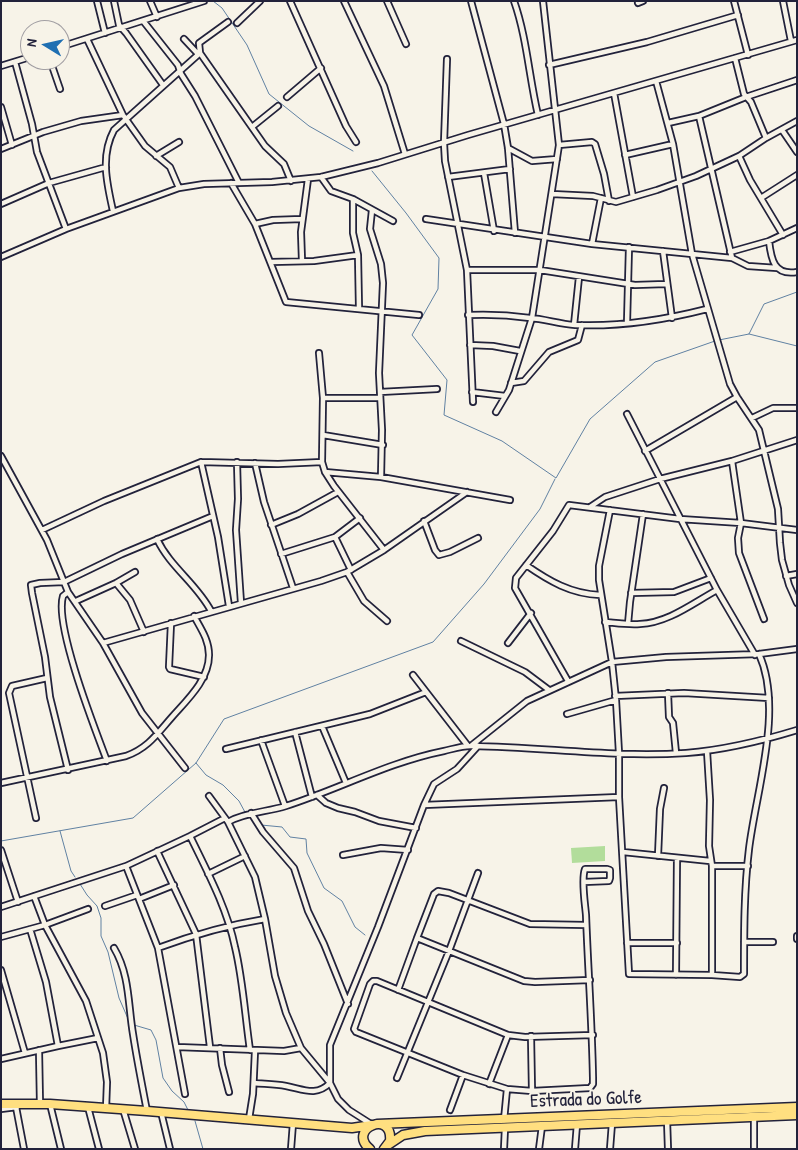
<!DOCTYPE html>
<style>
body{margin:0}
#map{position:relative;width:798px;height:1150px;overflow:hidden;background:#f7f3e8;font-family:"Patrick Hand",sans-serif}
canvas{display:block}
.frame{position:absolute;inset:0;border:2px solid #22223b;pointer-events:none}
.north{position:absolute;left:20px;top:20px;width:50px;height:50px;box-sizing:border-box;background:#f7f3e8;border:1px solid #a29fa3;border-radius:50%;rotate:279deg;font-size:14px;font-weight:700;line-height:20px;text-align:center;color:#22223b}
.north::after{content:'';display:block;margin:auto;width:18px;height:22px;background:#1f6fb2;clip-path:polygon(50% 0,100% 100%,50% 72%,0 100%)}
</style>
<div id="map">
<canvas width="798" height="1150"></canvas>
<div class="frame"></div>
<div class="north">N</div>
</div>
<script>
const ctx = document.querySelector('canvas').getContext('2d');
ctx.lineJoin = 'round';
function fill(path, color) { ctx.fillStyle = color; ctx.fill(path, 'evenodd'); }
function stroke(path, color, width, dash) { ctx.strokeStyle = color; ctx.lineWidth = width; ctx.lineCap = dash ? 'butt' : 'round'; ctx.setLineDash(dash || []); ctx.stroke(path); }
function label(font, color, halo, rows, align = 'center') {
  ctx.font = font + ' "Patrick Hand",sans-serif'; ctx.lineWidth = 4; ctx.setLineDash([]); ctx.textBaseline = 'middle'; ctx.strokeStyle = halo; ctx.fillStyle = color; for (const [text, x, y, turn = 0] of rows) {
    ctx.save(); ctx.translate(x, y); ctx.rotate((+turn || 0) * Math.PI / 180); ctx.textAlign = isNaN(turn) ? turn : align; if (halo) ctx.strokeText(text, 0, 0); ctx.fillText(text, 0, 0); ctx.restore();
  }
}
const green = new Path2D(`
 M605 846V861L572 863 571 848Z`);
const stream = new Path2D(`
 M213 1 222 8 247 45 269 94 309 126 353 151
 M372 171 406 213 439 258 438 289 412 335 447 380 444 415 502 441 556 478 590 419 655 362 715 341
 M749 334 797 346
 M719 340 749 334 764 304 797 292
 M196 763 206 775 223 785 239 801 246 814
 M249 817 255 823
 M261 825 282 827 290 837 306 839 307 853 324 888 342 901 355 927 365 935
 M60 831 71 871 75 877
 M1 841 133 818 196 763 224 719 433 642 484 584 540 509 555 479
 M80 884 87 895 97 906 101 918V936L108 952 119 998 129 1021
 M134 1025 151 1030 156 1040 163 1078 172 1091 184 1102 188 1110
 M195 1121 203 1149`);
const minor = new Path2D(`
 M97 1 105 33
 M114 1 119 25 126 33 163 85
 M150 1 157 17
 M290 1 346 126 356 142
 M344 1 384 86 405 154
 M387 1 406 44
 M471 1 504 124 508 148 515 233
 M514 1C527 38 529 77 538 115
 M734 1 748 55
 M783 1 791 41
 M638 3 643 1
 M144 22 178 65 181 74 195 96 239 183
 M228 22 199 43 200 53 265 146 284 164 291 181
 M237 23 260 1
 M87 39 123 115 145 146 170 167 179 188
 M184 39 198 54
 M60 47 204 1
 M735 58 744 94 751 102 766 138
 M447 59 444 143 445 161 467 270 473 402
 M50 60 60 89
 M15 62 32 124 37 152 66 229
 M549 65 647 42 738 15
 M1 66 30 57
 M656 81 673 144 692 254 730 384 737 397 759 430 778 509 780 543 782 560 789 585 797 603
 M614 93 633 197
 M287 97 321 68
 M1 107 12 145
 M699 116 732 258
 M668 123 699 116 746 97 797 80
 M252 127 278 106
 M782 130 797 152
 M559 145 592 142 595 144 604 174 609 201
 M508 148 532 161 557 159
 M1 149 43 132 81 121 123 115
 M625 155 673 144
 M156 156 179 142
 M739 156 750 180 783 235
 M484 173 494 231
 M321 177 331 191 353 199 393 221
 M448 177 510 169
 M231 183 255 224 286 302 419 315
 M552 194 593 196 616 202 657 190 696 176 739 156 766 138 797 121
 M761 198 797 175
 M353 199V233L358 255 359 308
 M1 204 49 183 106 167
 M372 210 370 229 381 264 383 283 379 373 382 430 381 477
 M113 211C107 184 100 156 114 130L200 53
 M426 219 592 244 732 258 748 266 777 268
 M255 224 273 220 302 219
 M769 241C771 259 774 276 797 272
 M592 244 601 198
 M663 251 672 318
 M730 252 769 241 797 228
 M1 257 66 229 179 188 204 184 272 182 321 177 378 163 468 135 797 40
 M302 261 301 232 308 179
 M271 262 314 261 358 255
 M467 270H540L635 285 666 284
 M468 315C489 314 509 315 530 318 545 319 559 324 575 325 620 327 664 320 707 309
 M627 323 629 247
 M574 325 579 277
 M470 345 493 346 520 351
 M319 353 323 398 322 462 325 472 334 486 384 550
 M511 383 524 381 549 352 578 340 582 325
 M380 392 437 389
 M472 392 505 396
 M323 398H380
 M496 412 509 390 532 318 559 145 543 1
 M627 414 717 590 755 655
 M752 418 773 408H797
 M323 435 383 445
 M645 451 737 397
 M1 456 47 540 68 592 103 643 142 713 185 768
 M732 461 741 523 738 538 739 553 764 619
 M201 462 218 537 229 606
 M237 462 238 499 236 530 241 603
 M255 463 264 502 293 588
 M325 472 381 477 510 500
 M590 507 605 497 660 479 732 461 797 440
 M610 510 599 566V580L612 662 616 700 619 753V797L629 974 712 975 740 977 744 974C744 932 744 890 749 849 756 791 784 709 759 654
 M424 521 435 550 439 555 450 552 478 538
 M271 525 298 514 338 492
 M42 530 104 501 201 462 278 464 322 462
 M335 537 351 570
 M157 539C170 567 197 584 211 611
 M281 554 335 537 360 518
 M526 565C549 581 571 594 600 595
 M347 572 364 601 387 621
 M786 576 797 574
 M116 583 130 600 144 632
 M68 592 63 596C54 625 95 729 107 761
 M631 593 674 592 711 578
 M76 601 116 583 135 572
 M605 622C616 623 628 625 640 624 668 623 693 603 717 590
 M171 623 169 667 170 669 204 677
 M628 624 630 602 643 514
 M461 641 525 672 549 690
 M103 643 321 581 347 572 384 550 467 492
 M508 643 531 613
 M413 675 468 746
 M568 681 515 588 516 578 553 531 569 505 680 519 741 523 797 530
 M668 693 669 717 673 723 676 753
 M615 696 684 693 769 698
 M567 714 616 700
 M322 726 346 783
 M295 732 312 797
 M261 740 285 806
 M472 745 527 701 612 662 666 657 759 654 797 649
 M226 749 370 714 426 692
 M707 751 710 800 709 846 712 866V975
 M68 770 50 697 45 657 32 593 31 585 40 583 64 582 122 554 213 516
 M1 783 126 756C148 748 157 734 172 717 187 700 209 680 209 655 209 640 201 629 194 616
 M317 795 326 803 338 808 355 812 379 821 416 828
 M209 796 228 822 255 877 265 919 275 976 286 1013 301 1048 330 1083 338 1099 349 1110 371 1124
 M424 805 434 784 457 769 478 746
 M251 813 263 832 294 868 308 911 324 944 348 1004
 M36 818 9 693 12 686 47 678
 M228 822C246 812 267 812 286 806 339 789 389 762 444 751 453 749 464 745 473 746 544 747 615 758 686 753 723 750 761 741 797 730
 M190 836C207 871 227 908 235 947 243 980 245 1016 250 1050
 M1 850 18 902
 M157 851 196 934 210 1047
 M623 852 710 861
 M343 855 381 848 408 850
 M658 856 660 809 664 788
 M126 866 158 948 185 1094
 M712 866H748
 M208 874 245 856
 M584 882 609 881 610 878V870L607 869H585C581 879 585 903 586 915 588 969 592 1023 593 1078V1084L590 1088 532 1091 507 1089 463 1075 356 1032 354 1029 370 984 373 981H377L508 1035 525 1037 593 1035
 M34 896 45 925 86 1001 103 1053 107 1082 106 1109
 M139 899 174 885
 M105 906 137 895
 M1 907 126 866 190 836 225 818
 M797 936V939
 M1 937 45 925 88 909
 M417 938 434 894 438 891 449 893 530 924 586 925
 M744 942H773
 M627 943H677
 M114 948C130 975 128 1005 133 1034 137 1060 142 1085 147 1111
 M158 948C193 935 228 925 265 919
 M1 970 25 1053
 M676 975 677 858
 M398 990 417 938 524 981 535 982 590 980
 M531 1036 532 1091
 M58 1046 98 1038
 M177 1047 284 1051 301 1048
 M220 1048 222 1065 229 1092
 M39 1050 40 1104
 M1 1059 58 1046 46 982 30 929
 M397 1078 449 951 478 873
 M254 1083C264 1084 275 1084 286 1086 303 1089 316 1097 330 1083V1045L378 927 424 805 619 797
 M489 1084 508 1035
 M50 1104 61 1149
 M16 1107 24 1149
 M88 1107 99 1149
 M1 1109 17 1107
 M123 1109 135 1149
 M450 1110 463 1075
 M161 1112 170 1149
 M754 1117V1149
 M249 1119 253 1094 255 1051
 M504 1120 507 1089
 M667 1120 668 1149
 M291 1149 293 1123
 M504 1149 505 1128
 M539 1149 542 1126
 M575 1149 577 1124
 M610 1149 612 1123`);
const trunk = new Path2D(`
 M1 1104H50L147 1111 352 1128 372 1125
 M377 1124 797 1107
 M388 1145 403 1135 425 1131 797 1115
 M370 1149C346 1129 393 1109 390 1141L384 1149`);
const streetNames = [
 ["Estrada do Golfe",586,1100,-2]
];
fill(green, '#b2dd9b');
stroke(stream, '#6081a2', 1);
stroke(minor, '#22223b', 8);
stroke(trunk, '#22223b', 11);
stroke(minor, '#f7f3e8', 4.5);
stroke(trunk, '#ffdf80', 8);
label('19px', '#22223b', '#f7f3e8', streetNames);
</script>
